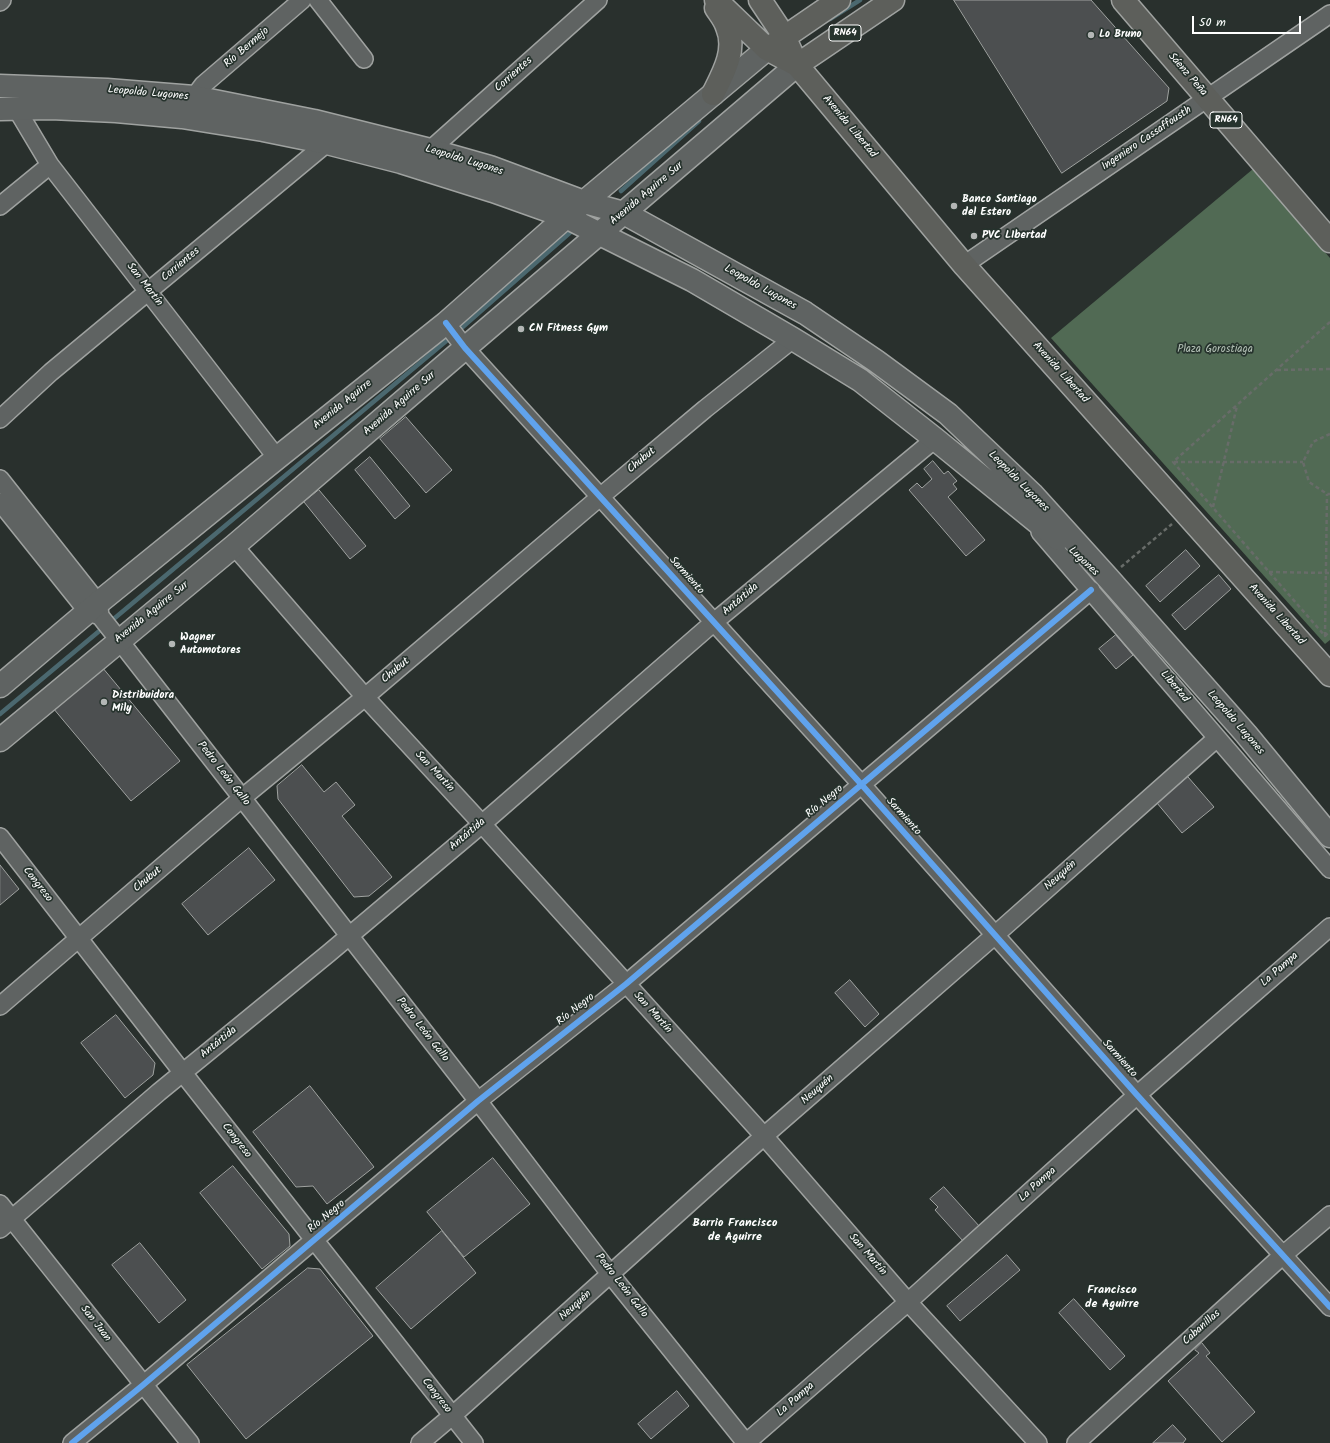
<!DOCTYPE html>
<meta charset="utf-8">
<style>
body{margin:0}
#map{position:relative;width:1330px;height:1443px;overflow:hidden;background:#29302d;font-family:Kalam,sans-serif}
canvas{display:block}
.scale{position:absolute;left:1192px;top:16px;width:109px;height:18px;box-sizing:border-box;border:2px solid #fff;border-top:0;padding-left:5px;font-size:12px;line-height:14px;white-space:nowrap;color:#fff;-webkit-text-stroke:3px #26332d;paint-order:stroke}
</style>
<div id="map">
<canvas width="1330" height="1443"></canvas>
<div class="scale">50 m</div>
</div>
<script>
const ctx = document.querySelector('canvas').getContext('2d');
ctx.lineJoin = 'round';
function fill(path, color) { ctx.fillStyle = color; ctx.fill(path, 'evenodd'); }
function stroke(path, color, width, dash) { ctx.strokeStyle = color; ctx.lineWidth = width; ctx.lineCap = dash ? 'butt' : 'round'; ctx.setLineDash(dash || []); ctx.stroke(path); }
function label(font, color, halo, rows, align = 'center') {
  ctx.font = font + ' Kalam,sans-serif'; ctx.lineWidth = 3.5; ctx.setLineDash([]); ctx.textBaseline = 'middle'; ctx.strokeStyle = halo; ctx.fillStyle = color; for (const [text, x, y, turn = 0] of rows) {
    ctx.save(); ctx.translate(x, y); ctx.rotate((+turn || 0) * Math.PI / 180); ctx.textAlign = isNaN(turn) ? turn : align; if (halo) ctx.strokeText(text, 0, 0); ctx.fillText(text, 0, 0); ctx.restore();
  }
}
const green = new Path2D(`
 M1253 169 1330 258V640L1325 644 1051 338Z`);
const stream = new Path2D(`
 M830 19 860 0
 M621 191 699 121
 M457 332 573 230
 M0 714 451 337`);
const building = new Path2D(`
 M954 0H1091L1169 88 1167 101 1062 173Z
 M406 417 452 470 426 493 380 439Z
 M370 457 410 506 395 519 355 470Z
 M933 461 944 474 948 471 957 481 953 484 957 489 948 497 985 540 966 556 909 490 917 483 922 488 932 479 924 469Z
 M319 490 366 546 350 559 304 502Z
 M1186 550 1200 566 1160 602 1146 586Z
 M1219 575 1231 589 1185 630 1172 615Z
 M1116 635 1133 655 1116 669 1099 649Z
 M102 667 180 761 131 801 53 708Z
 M302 765 324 792 336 782 355 805 342 816 392 877 369 896 354 897 278 799 277 786Z
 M1188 777 1214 807 1182 833 1157 803Z
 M249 848 275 880 208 935 182 904Z
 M0 865 19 889 0 905Z
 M850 980 879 1014 865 1027 835 993Z
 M116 1015 155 1063 153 1075 125 1098 81 1043Z
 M310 1086 374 1167 327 1204 313 1186 296 1187 253 1132Z
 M493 1158 530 1204 464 1257 427 1212Z
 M233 1166 289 1234 290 1246 262 1269 200 1193Z
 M944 1187 980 1227 963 1241 935 1210 938 1207 930 1199Z
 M442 1231 476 1273 411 1329 376 1288Z
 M140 1243 186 1300 159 1323 112 1265Z
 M1007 1255 1020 1270 960 1321 947 1306Z
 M308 1268 320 1269 373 1336 246 1439 187 1365Z
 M1074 1299 1125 1356 1110 1370 1059 1313Z
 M1202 1343 1210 1353 1206 1356 1255 1412 1222 1442 1168 1381 1199 1353 1195 1350Z
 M677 1391 689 1406 651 1439 638 1424Z
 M1173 1425 1186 1439 1183 1443H1153Z`);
const path = new Path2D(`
 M1330 322 1173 462 1325 636 1330 631
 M1277 370 1330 369
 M1330 434 1313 442 1303 462 1309 482 1327 494H1330
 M1174 462H1303
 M1213 507 1237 406
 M1121 567 1172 524
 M1269 572 1330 573
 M1325 636 1327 494`);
const minor = new Path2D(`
 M318 0 364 59
 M0 2 2 0
 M194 97 203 85 302 0
 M16 108 50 165 277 458
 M430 150 598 0
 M0 206 50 165
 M964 265 1330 14
 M446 323 465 348 861 784 1137 1095 1330 1307
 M0 419 51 372 327 143
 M0 479 98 603 100 615
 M0 502 88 612 100 616 119 640 478 1101 611 1275 746 1443
 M1040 532 1330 869
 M234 546 365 697 482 824 764 1136 908 1302 1038 1443
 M0 837 183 1073 474 1443
 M0 1006 242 798 365 697 600 497 705 409 793 339
 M0 1204 190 1443
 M0 1229 159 1092 329 953 482 824 714 622 935 439
 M72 1443 143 1385 478 1101 626 984 1091 590
 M420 1443 452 1416 764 1136 995 935 1217 738
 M746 1443 908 1302 1137 1095 1330 927
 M1076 1443 1283 1255 1330 1215`);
const secondary = new Path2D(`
 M0 86 107 90 194 97 314 121 430 150 490 167 584 202 624 213 805 313 876 361 948 414 1032 494 1108 578 1246 734 1330 836
 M0 109 51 108 116 111 182 117 263 130 327 143 401 162 493 191 566 217 692 280 793 339 860 380 935 439 1058 539
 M0 686 98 603 277 458 446 323 566 217 767 49
 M0 740 234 546 465 348 797 65`);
const primary = new Path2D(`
 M716 0 767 49 797 65
 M760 0 784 36 797 65 964 265 1330 675
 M1123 0 1330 241
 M773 45 839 0
 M797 65 893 0
 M713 94C723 74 737 50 727 27 725 20 720 14 716 8`);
const cycleway = new Path2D(`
 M446 323 465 348 861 784 1137 1095 1330 1307
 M72 1443 143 1385 478 1101 626 984 1091 590`);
const markers = [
 [1091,35,4,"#b4b7b6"],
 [954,206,4,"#b4b7b6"],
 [974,236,4,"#b4b7b6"],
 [521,329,4,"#b4b7b6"],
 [172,644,4,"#b4b7b6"],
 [104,702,4,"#b4b7b6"]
];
const shields = [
 [845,33,32],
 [1226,120,32]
];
const shieldNames = [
 ["RN64",845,33],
 ["RN64",1226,120]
];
const poiNames = [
 ["Lo Bruno",1099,35],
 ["Banco Santiago",962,200],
 ["del Estero",962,213],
 ["PVC LIbertad",982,236],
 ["CN Fitness Gym",529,329],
 ["Wagner",180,638],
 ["Automotores",180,651],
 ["Distribuidora",112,696],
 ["Mily",112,709]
];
const streetNames = [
 ["Río Bermejo",247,48,-41],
 ["Corrientes",514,75,-42],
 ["Sáenz Peña",1187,75,49],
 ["Leopoldo Lugones",148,94,5],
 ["Avenida Libertad",849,127,50],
 ["Ingeniero Cassaffousth",1147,139,-34],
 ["Leopoldo Lugones",464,161,17],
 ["Avenida Aguirre Sur",647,194,-40],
 ["Corrientes",181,265,-40],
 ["San Martín",144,285,52],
 ["Leopoldo Lugones",760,288,29],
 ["Avenida Libertad",1060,373,48],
 ["Avenida Aguirre Sur",400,404,-41],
 ["Avenida Aguirre",343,405,-39],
 ["Chubut",642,461,-40],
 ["Leopoldo Lugones",1018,482,45],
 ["Lugones",1083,562,43],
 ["Sarmiento",686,576,48],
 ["Antártida",741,600,-40],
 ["Avenida Aguirre Sur",152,613,-39],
 ["Avenida Libertad",1276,615,48],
 ["Chubut",396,671,-40],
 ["Libertad",1174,687,50],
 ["Leopoldo Lugones",1235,723,49],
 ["San Martín",434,772,47],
 ["Pedro León Gallo",223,774,52],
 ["Río Negro",825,802,-40],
 ["Sarmiento",903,817,48],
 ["Antártida",468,835,-40],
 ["Neuquén",1061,876,-42],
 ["Chubut",148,880,-40],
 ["Congreso",37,885,52],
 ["La Pampa",1280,970,-41],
 ["Río Negro",576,1010,-38],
 ["San Martín",652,1013,48],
 ["Pedro León Gallo",422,1030,52],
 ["Antártida",219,1043,-39],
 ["Sarmiento",1119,1059,48],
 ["Neuquén",818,1090,-41],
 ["Congreso",236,1141,52],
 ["La Pampa",1038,1185,-42],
 ["Río Negro",327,1217,-40],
 ["San Martín",867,1255,49],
 ["Pedro León Gallo",621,1286,52],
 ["Neuquén",576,1306,-42],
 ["San Juan",95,1324,52],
 ["Cabanillas",1202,1328,-42],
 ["Congreso",436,1396,52],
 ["La Pampa",796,1400,-41]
];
const parkNames = [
 ["Plaza Gorostiaga",1215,350]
];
const neighbourhoodNames = [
 ["Barrio Francisco",735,1224],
 ["de Aguirre",735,1238],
 ["Francisco",1112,1291],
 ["de Aguirre",1112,1305]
];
fill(green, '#516a54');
stroke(stream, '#4b686f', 4.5);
fill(building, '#4c4f50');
stroke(building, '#9fa2a0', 1);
stroke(minor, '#9fa2a0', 20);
stroke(secondary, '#9fa2a0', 25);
stroke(primary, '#9fa2a0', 25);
stroke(path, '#686c69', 2.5, [4, 3]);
stroke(minor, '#5f6362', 17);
stroke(secondary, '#5f6362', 22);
stroke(primary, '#5d5f5b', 22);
stroke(cycleway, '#60a3ed', 6);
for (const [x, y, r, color] of markers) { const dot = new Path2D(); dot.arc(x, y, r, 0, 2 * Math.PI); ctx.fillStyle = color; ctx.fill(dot); stroke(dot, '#26332d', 1.5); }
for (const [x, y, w] of shields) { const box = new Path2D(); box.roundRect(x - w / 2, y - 8, w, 16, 3); ctx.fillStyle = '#26332d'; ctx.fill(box); stroke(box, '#fff', 1); }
label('bold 10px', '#fff', null, shieldNames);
label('bold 11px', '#fff', '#26332d', poiNames, 'left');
label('11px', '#fff', '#26332d', streetNames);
label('11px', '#b3c0b5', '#26332d', parkNames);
label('bold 12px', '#fff', '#26332d', neighbourhoodNames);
</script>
